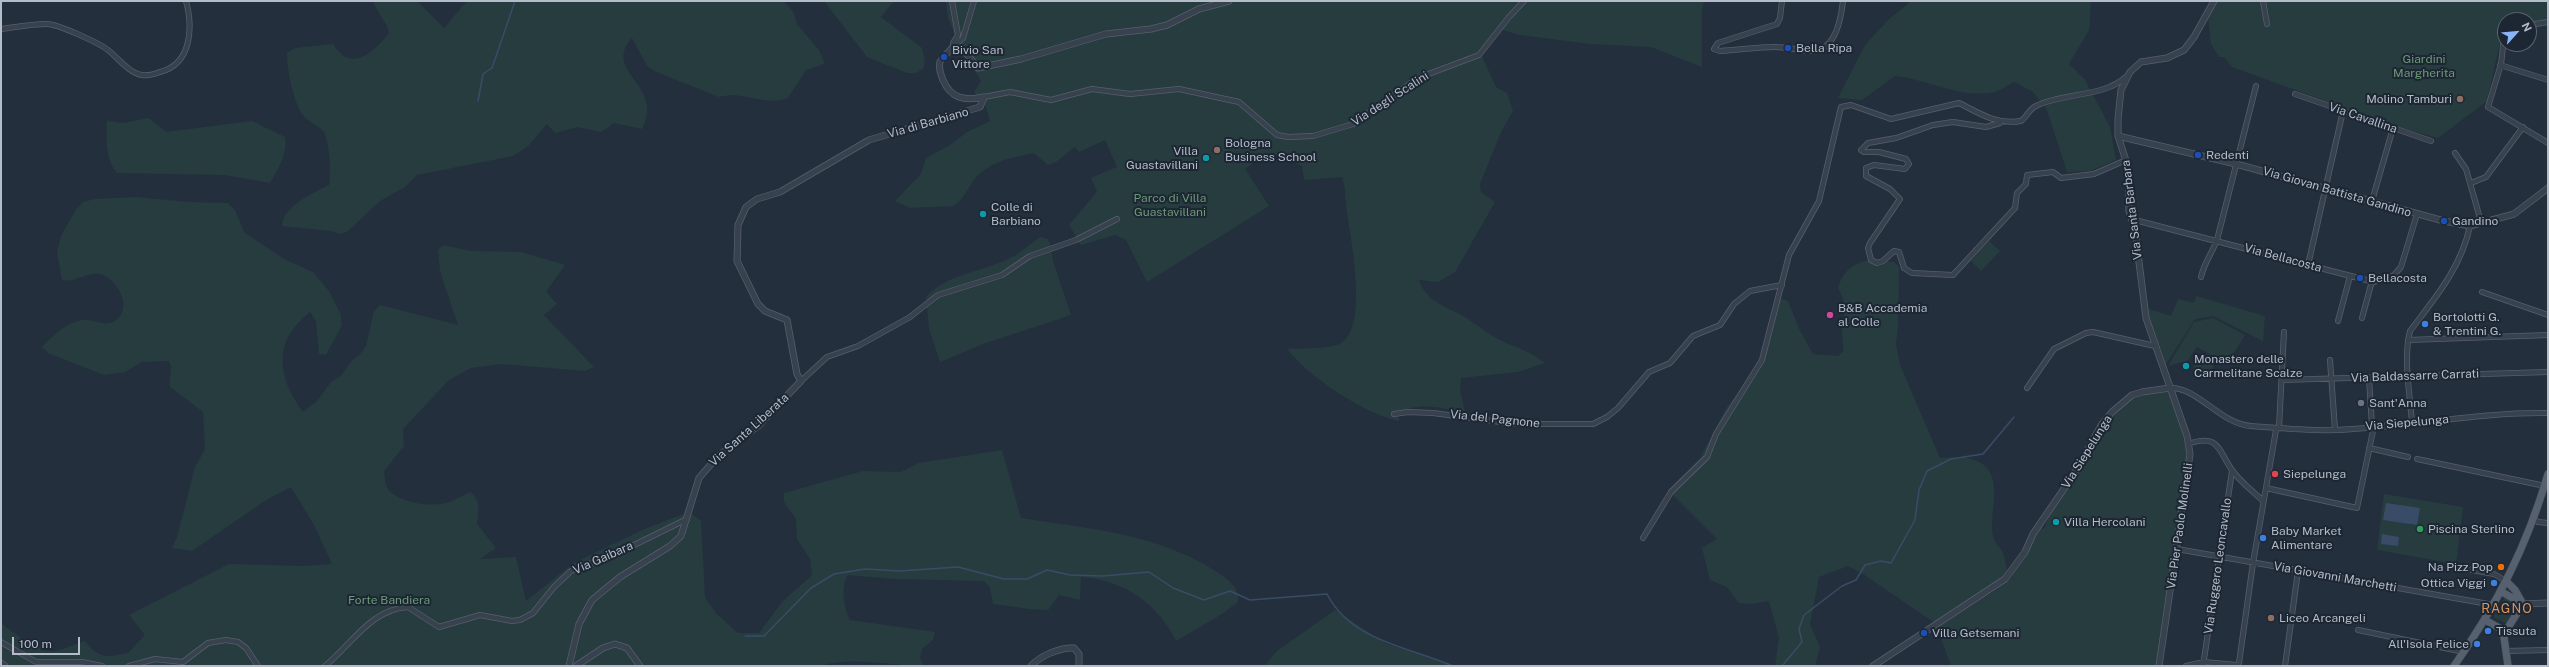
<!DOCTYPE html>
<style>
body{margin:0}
#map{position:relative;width:2549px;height:667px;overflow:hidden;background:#242f3e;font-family:"Public Sans",sans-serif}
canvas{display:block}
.frame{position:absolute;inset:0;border:2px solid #b4bcc9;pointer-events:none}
.north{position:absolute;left:2497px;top:12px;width:40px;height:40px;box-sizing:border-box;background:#1d2633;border:1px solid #59626f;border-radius:50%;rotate:63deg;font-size:11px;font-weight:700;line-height:16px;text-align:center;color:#b4bcc9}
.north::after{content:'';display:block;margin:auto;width:14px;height:18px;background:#8ab4f8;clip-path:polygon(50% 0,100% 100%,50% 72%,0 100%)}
.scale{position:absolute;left:12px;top:637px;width:68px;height:18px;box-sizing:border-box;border:2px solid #b4bcc9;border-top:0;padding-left:5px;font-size:12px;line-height:14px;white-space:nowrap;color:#b4bcc9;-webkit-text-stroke:3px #1d2633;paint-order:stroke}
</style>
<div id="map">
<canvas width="2549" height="667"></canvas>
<div class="frame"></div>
<div class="north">N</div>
<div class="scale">100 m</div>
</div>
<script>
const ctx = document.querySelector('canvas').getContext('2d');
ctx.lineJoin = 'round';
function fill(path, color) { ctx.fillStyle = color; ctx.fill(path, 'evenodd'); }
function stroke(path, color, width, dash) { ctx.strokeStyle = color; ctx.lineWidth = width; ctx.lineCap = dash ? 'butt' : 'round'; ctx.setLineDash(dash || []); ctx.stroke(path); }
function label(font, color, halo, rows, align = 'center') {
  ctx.font = font + ' "Public Sans",sans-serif'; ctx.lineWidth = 4; ctx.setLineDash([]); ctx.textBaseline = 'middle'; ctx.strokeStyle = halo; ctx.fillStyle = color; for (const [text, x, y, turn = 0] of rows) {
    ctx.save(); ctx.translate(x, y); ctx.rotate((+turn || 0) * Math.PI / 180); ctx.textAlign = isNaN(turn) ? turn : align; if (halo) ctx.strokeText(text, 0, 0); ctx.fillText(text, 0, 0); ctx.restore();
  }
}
const green = new Path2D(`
 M372 1H417L444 28 467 1H783L793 11 797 24 819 50 825 64 806 70 788 98C763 107 744 90 719 97L654 71 647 66 632 38C601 71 666 86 642 129L614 123 601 132 578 127 555 133 547 124 528 146 513 156 417 175 405 187 380 201 347 232 339 234 331 231 282 226C283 206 313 193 329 185 331 174 330 141 323 131 318 125 308 122 303 115 293 102 287 69 287 53L295 48 333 44C351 74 374 52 389 33L387 26Z
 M824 1H894L881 17 922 48 925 61 923 69 916 73H907L867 57Z
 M946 1H1704L1702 9V67L1651 47 1590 44 1520 35 1500 29 1481 54 1496 87 1507 93 1513 111 1501 132 1480 184 1481 192 1495 202 1455 272 1438 282 1419 280C1427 303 1446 306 1465 317 1478 325 1490 336 1504 342 1522 350 1528 350 1545 363L1518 372 1461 378 1460 390 1465 412C1444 409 1417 400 1398 414L1399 421C1364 414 1309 377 1287 349 1300 348 1334 350 1344 341 1367 320 1351 240 1347 213 1345 200 1346 189 1342 177L1304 180 1302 166C1270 153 1274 148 1245 169L1269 206 1147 282 1126 240 1115 235 1081 245 1069 225 1097 192 1091 178 1117 167 1105 140 1079 152 1075 147 1056 162 1048 165 1034 153C1013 157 988 162 974 180 967 189 963 201 953 206L910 208 895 201 921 174 926 158 950 145 967 132 990 121 986 107 974 92 981 81 958 42 948 18Z
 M1911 1H2091L2089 30 2069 64 2085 80 2110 127 2116 160 2090 171 2067 172 2047 110 2033 92 2015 82C2007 85 1997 93 1989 93 1957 97 1926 79 1895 76L1862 100 1838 98 1865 45 1889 19Z
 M2217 1H2548V20L2529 22V20H2505L2487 101 2438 138 2395 126 2232 67 2224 57H2219L2211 44 2208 17Z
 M149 118 166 132 252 121 285 137C288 153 278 170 270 183L225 175 117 173C105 158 106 139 107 121L123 123Z
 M135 197 189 202 228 203 235 210 244 232 284 259 313 272 329 291 341 315 342 325 326 355 319 354 316 321 310 312C272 341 277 377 303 412L317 401 331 382 341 376 350 363 361 353 366 346 374 311 380 305 458 325 440 271 438 250 443 245 471 251 521 252 565 265 546 292 557 304 544 315 594 367 585 371 502 364 471 368 449 380 403 429 404 446 384 471C385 479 385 489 393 494 407 504 433 507 450 502 457 499 463 495 470 492 482 501 478 511 477 524L496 548 480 559 516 557 526 601 574 563 642 530 689 512 701 521 705 598 717 614 738 633H759L782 602 812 575 810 559 797 539 796 519 784 502V493L863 471 901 472 919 463 1002 450 1021 518C1090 529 1157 533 1217 572 1227 579 1240 587 1238 602L1222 614 1176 641C1158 603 1123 580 1081 577L1080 600 1059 595 1048 610C1030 610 1011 606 993 604L990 587 984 581 895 579 848 575C840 586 844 609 850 620L935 632 933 640 922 649 920 657 923 666C888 666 854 656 820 666H1V623C13 632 40 654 55 651 65 649 75 644 85 641 100 660 106 657 128 653L145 635 129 615 229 564 303 566 332 564 314 525 291 487 266 500 192 551 172 548 177 537 195 467 205 449 203 412 169 386 171 367 169 361 142 362 125 372 104 375 48 353 42 347C52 336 70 319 86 320 95 320 104 326 113 322 135 311 118 278 100 274 86 272 75 283 62 280L57 252 61 236 77 208 83 202 95 199Z
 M1041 237 1047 239 1050 243 1053 261 1071 315 983 344 940 362 929 329 926 297C948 272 987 272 1014 256 1024 251 1031 242 1041 237Z
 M1989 241 2000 251 1981 271 1971 261Z
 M1876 260 1894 262 1899 267 1898 328 1896 344 1900 365 1940 458C1950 458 1962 456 1971 459 2010 469 1986 512 1994 539 1995 544 2000 547 2002 551 2005 557 2006 566 2007 572L1995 584 1935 623 1863 574 1848 566 1819 577 1810 624 1820 647 1815 666H1775L1779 638 1769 601 1750 604 1739 603 1727 587 1710 580 1702 548 1717 539 1668 490 1700 458 1725 410 1762 359 1771 334 1776 297 1788 301 1799 329 1813 354 1838 356 1843 352C1844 345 1842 340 1842 333 1843 313 1849 308 1838 288 1844 269 1856 260 1876 260Z
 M2196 296 2265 316 2263 341 2213 316 2195 319 2166 364 2146 308 2171 316 2178 299 2194 303Z
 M2213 318 2245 335 2227 364 2197 347 2185 364 2182 362 2168 366 2194 322Z
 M2199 357 2214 366 2208 375 2193 367Z
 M2154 392H2168L2180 419 2187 455 2158 666H1951L1937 628 1999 588 2011 578 2040 528 2044 529 2055 503 2119 409 2129 399Z
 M2384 494 2463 507 2456 564 2377 550Z
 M2505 597 2518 606 2507 624 2495 618 2494 615Z
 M1335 610 1385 643 1453 666H1264L1277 651Z`);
const water = new Path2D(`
 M2386 503 2420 508 2417 525 2383 520Z
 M2382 534 2399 537 2398 546 2381 544Z`);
const stream = new Path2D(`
 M478 101 483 74 492 68 515 1
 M745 636H764L811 588 834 574 865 569 900 571 958 567 1004 579H1027L1047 570 1070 575 1103 576 1149 572 1173 588 1204 600 1230 591 1250 600 1327 594C1351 641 1409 647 1453 666
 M1782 666 1802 642 1799 629 1804 615 1842 586 1856 580 1865 565 1881 561 1891 563 1915 520 1919 490 1927 471 1951 459 1983 454 2014 417`);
const minor = new Path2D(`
 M952 1 958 35 953 43 954 46
 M1782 1 1780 18 1777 24 1718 43 1714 49 1720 51C1739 50 1757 47 1775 47 1788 47 1800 51 1812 51 1835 51 1841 19 1843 1
 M2263 1 2267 24
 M2529 25 2548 22
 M1 29C16 27 32 24 47 24 58 24 99 43 108 50 118 58 129 73 142 75 148 76 155 74 160 72 192 64 193 27 186 1
 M2505 30 2501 64 2488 107 2548 143
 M954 46 963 38 974 1
 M2500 65 2548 80
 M2295 94 2431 141
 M984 97 1010 92 1051 100 1092 89 1130 94 1179 89 1239 102 1277 135 1288 137 1313 136 1353 124 1418 78 1479 55 1509 17 1524 1
 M2000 123 1986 127 1953 122 1933 125 1896 138 1868 143 1861 150 1864 152H1879L1906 159 1909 164 1905 169 1874 165 1866 168V176L1890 189 1900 199 1870 243 1868 248 1871 260 1877 263 1883 261 1894 251 1899 252 1904 268 1912 273 1953 275 2015 208 2017 193 2026 184 2027 175 2053 172 2061 178 2094 174 2126 160
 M2455 153 2466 169 2481 222
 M2471 183 2486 177 2523 127
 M2372 201 2393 128
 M2131 219 2374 282 2394 275 2401 267 2417 214
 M2308 265 2343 111
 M2201 277C2204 263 2212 253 2217 240L2256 86
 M2482 292 2548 315
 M2362 318 2372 281
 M2338 321 2350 276
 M2408 340 2548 335
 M2330 360 2335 430
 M2369 378 2372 426
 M2282 380 2548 372
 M801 381 827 357 858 346 910 317 938 295 1002 275 1030 256 1076 240 1117 219
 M2027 388 2054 349 2086 333 2093 332 2155 346
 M2170 388C2198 387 2220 424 2251 426 2278 428 2308 431 2336 430 2407 427 2477 412 2548 413
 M1394 414 1408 412 1433 413 1516 424H1593L1607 417 1618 408 1649 372 1670 363 1693 336 1720 325 1734 304 1750 291 1782 285
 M2412 423C2410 394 2403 359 2410 331 2435 298 2461 268 2470 226
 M2279 427 2284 332
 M2188 444C2219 433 2218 450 2232 470 2240 482 2253 491 2263 501
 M2369 448 2408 457
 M2417 459 2545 486
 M2266 488 2357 508 2374 426
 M2534 519 2538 522 2548 523
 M1643 538 1671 492 1707 457 1716 434 1762 360 1789 255 1819 201 1841 107 1851 105 1891 119 1959 103C1981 114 1996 125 2021 121 2027 117 2029 109 2036 106 2063 92 2104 98 2127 76
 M2177 549 2494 605
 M2467 569 2494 574 2507 582
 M2358 630 2464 652
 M1 642 36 662H82L102 666
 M2506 651 2548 650
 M2239 663 2253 563 2276 430 2279 427
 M129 666 155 659 183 662 208 643 226 640 238 642 246 648 258 666
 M325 666C351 645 371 609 408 607L439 627 480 615 512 621 520 620 533 613 554 587 571 571 622 551 687 519
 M2186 666 2204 662 2236 665
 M2203 666 2232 471
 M2285 666 2298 571`);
const tertiary = new Path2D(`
 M2118 136 2236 164 2444 221 2470 226 2514 214 2548 188
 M2523 604 2548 603
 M1 663 5 666
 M569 666 579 624 592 600 620 577 670 546 681 536 699 478 718 456 758 426 801 381 797 374 787 320 765 311 758 304 737 261 738 225 746 207 757 199 780 192 869 140 980 107 984 97C965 101 951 99 943 80 941 75 938 68 940 62 943 56 950 51 954 46L962 48 978 68 1021 59 1106 34 1151 29 1167 25 1199 9 1229 1
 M576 666 603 648 615 644 627 648 640 666
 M1031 666C1040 656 1060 647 1074 648L1079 654V666
 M1873 666 2005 579 2025 552 2033 534 2072 477 2102 424 2112 412 2132 395 2142 392 2170 388
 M2159 666 2190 454 2187 436 2146 318 2135 230 2129 211 2128 167 2118 136V119L2121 90 2130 72 2141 62 2167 58 2184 50 2194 37 2214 1`);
const primary = new Path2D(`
 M2502 592 2523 604
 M2485 620 2503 630
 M2503 630 2507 629 2523 604 2515 590 2507 582
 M2503 630 2508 666
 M2454 666C2497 605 2527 546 2548 474`);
const markers = [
 [1788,48,4,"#1a4fb4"],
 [944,57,4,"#1a4fb4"],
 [2460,99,4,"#8d6e63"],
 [1217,150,4,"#8d6e63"],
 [2198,155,4,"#1a4fb4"],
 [1206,158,4,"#0f9aa8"],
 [983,214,4,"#0f9aa8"],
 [2444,221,4,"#1a4fb4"],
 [2360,278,4,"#1a4fb4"],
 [1830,315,4,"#d1479c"],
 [2425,324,4,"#3f7fe0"],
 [2186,366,4,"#0f9aa8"],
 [2361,403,4,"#6b7280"],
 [2275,474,4,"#e0444e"],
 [2056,522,4,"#0f9aa8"],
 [2420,529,4,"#2e9e5b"],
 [2263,538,4,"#3f7fe0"],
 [2501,567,4,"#e8710a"],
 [2494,583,4,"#3f7fe0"],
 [2271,618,4,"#8d6e63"],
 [2488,631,4,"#3f7fe0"],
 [1924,633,4,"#1a4fb4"],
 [2477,644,4,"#3f7fe0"]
];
const poiNames = [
 ["Bella Ripa",1796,48],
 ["Bivio San",952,50],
 ["Vittore",952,64],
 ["Molino Tamburi",2452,99,"right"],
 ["Bologna",1225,143],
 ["Business School",1225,157],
 ["Villa",1198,151,"right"],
 ["Guastavillani",1198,165,"right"],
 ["Redenti",2206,155],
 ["Colle di",991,207],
 ["Barbiano",991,221],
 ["Gandino",2452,221],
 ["Bellacosta",2368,278],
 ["B&B Accademia",1838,308],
 ["al Colle",1838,322],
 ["Bortolotti G.",2433,317],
 ["& Trentini G.",2433,331],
 ["Monastero delle",2194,359],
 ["Carmelitane Scalze",2194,373],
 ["Sant'Anna",2369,403],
 ["Siepelunga",2283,474],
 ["Villa Hercolani",2064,522],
 ["Piscina Sterlino",2428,529],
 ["Baby Market",2271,531],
 ["Alimentare",2271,545],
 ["Na Pizz Pop",2493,567,"right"],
 ["Ottica Viggi",2486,583,"right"],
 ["Liceo Arcangeli",2279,618],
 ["Tissuta",2496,631],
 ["Villa Getsemani",1932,633],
 ["All'Isola Felice",2469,644,"right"]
];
const parkNames = [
 ["Giardini",2424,59],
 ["Margherita",2424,73],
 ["Parco di Villa",1170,198],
 ["Guastavillani",1170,212],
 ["Forte Bandiera",389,600]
];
const streetNames = [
 ["Via degli Scalini",1390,99,-33],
 ["Via Cavallina",2363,118,19],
 ["Via di Barbiano",928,123,-16],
 ["Via Giovan Battista Gandino",2337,192,16],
 ["Via Santa Barbara",2132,210,-97],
 ["Via Bellacosta",2283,258,15],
 ["Via Baldassarre Carrati",2415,376,-2],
 ["Via del Pagnone",1495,419,6],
 ["Via Siepelunga",2407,423,-5],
 ["Via Santa Liberata",749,430,-42],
 ["Via Siepelunga",2087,452,-58],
 ["Via Pier Paolo Molinelli",2180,526,-82],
 ["Via Gaibara",603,558,-24],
 ["Via Ruggero Leoncavallo",2218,566,-82],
 ["Via Giovanni Marchetti",2335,577,10]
];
const neighbourhoodNames = [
 ["RAGNO",2507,609]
];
fill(green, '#263c3f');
fill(water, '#394c67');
stroke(stream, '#394c67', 1.5);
stroke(minor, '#565f6c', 6);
stroke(tertiary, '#565f6c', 7);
stroke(primary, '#414a57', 8);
stroke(minor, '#38414e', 4.5);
stroke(tertiary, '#38414e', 5.5);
stroke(primary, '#56606e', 7);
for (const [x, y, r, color] of markers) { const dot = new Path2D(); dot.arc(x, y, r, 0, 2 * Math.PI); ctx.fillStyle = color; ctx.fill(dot); stroke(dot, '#1d2633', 1.5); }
label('12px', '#b4bcc9', '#1d2633', poiNames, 'left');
label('12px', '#6b9a76', '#1d2633', parkNames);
label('12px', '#b4bcc9', '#1d2633', streetNames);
ctx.letterSpacing = '1px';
label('13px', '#d59563', '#1d2633', neighbourhoodNames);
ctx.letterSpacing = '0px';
</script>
